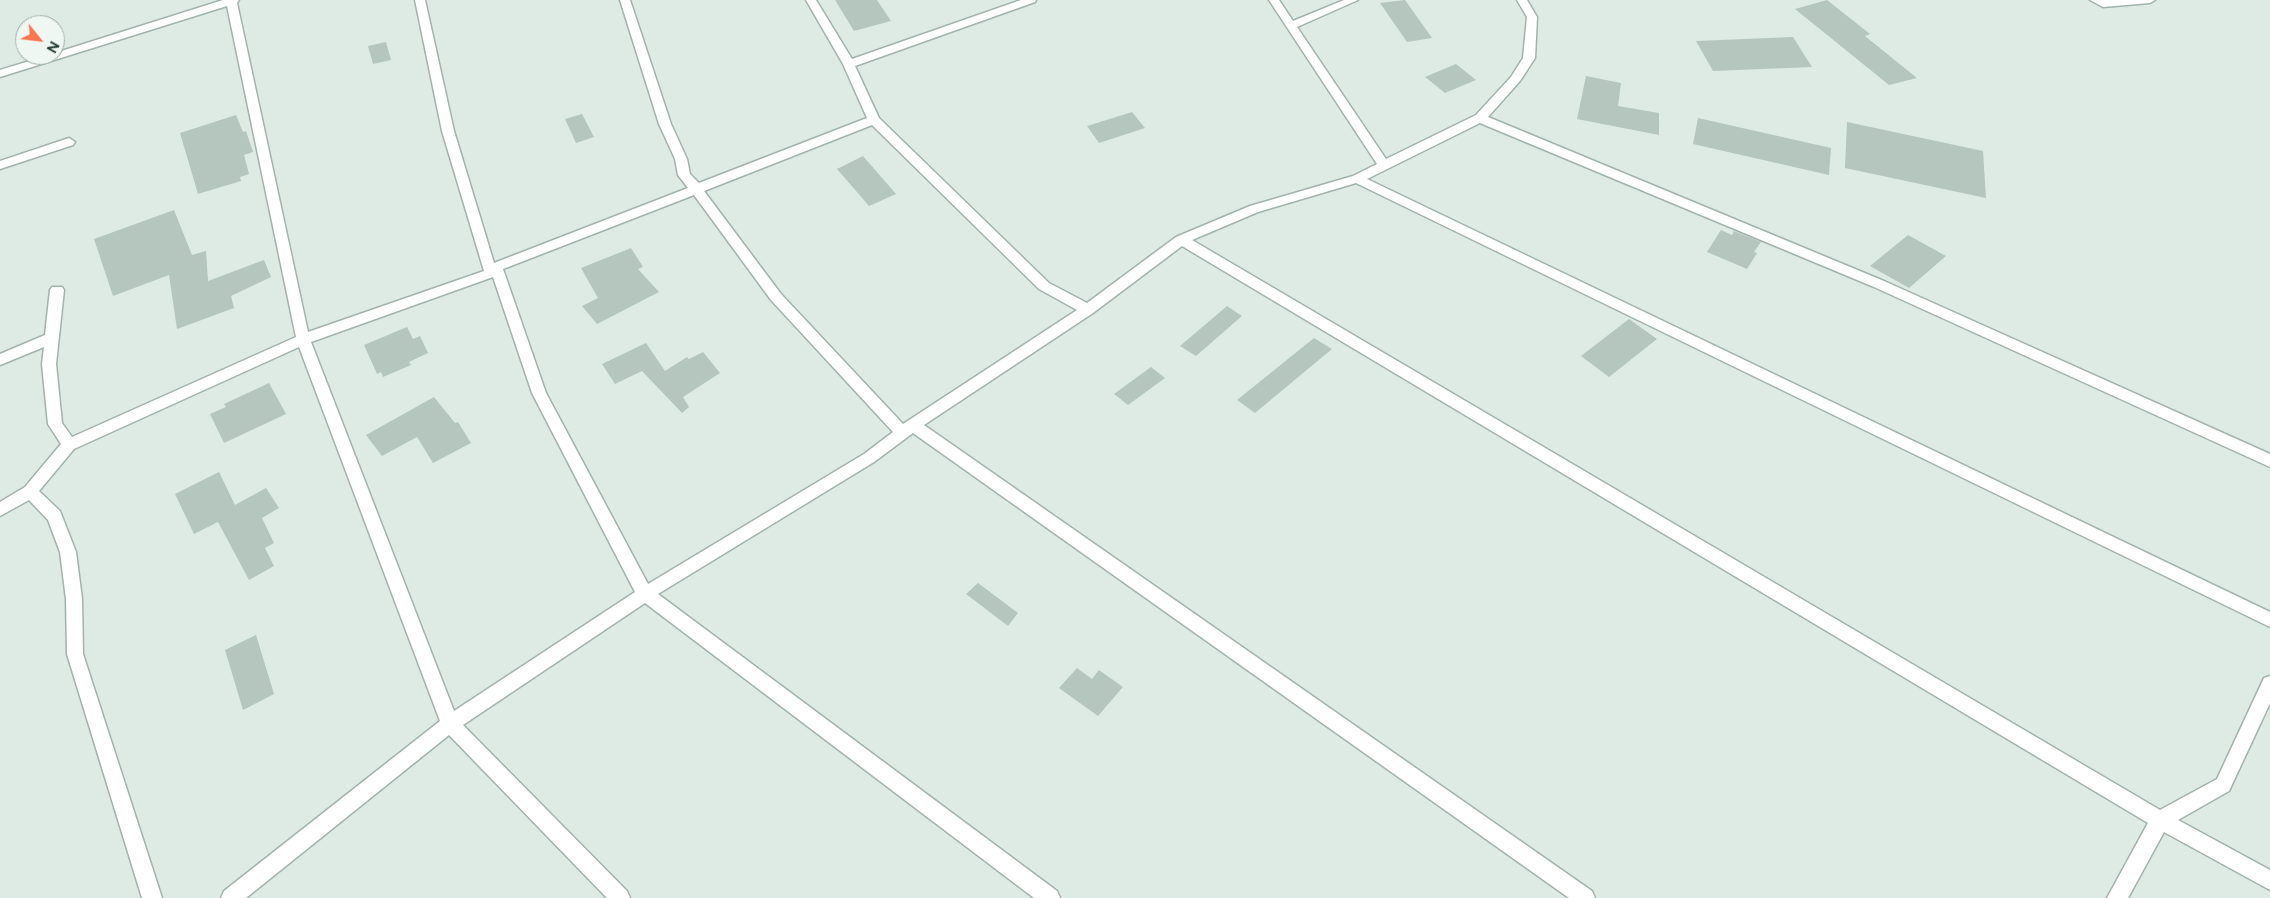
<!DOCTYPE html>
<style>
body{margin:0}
#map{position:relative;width:2270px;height:898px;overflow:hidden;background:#deebe5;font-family:Figtree,sans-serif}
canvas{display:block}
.north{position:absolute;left:15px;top:15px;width:50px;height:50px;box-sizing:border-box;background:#eff7f3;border:1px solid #9caca6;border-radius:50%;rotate:119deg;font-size:14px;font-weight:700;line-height:20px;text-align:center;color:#1f3b33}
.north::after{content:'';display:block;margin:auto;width:18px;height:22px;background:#f9764e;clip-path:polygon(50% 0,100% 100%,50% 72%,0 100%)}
</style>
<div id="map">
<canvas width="2270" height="898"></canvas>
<div class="north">N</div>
</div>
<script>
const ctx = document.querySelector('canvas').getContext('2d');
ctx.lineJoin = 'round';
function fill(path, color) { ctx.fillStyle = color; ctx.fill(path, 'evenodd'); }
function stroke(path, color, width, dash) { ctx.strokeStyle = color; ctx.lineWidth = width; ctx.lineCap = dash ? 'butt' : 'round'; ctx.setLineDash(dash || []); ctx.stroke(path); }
const building = new Path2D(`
 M835 0H877L891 21 854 31Z
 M1405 0 1432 38 1407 42 1380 3Z
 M1827 0 1870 34 1865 36 1917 78 1889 85 1795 9Z
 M1793 37 1812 67 1713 71 1696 41Z
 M386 42 391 60 373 64 368 46Z
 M1456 64 1476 80 1445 93 1425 77Z
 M1586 76 1621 83 1618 106 1659 113V135L1577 119Z
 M1132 112 1145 128 1099 143 1087 126Z
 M582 114 594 137 576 143 565 119Z
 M236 115 243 132 246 131 253 152 244 155 249 174 240 177 241 181 198 194 180 133Z
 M1698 118 1831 148 1829 175 1693 144Z
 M1847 122 1983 151 1986 198 1845 168Z
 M863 156 896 194 869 206 837 169Z
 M174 210 192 255 206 251 208 281 264 260 271 277 231 296 234 308 177 329 169 275 113 296 94 239Z
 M1721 230 1732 235 1734 231 1761 242 1754 252 1757 253 1747 269 1707 252Z
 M1908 235 1946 256 1909 288 1870 266Z
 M631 248 643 267 638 269 659 292 597 324 582 306 598 298 581 268Z
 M1227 306 1242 316 1196 356 1180 346Z
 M1629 319 1657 339 1609 377 1581 356Z
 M407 327 413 339 420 336 428 353 409 362 411 365 383 377 381 372 377 374 364 345Z
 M1314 338 1332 349 1255 413 1237 400Z
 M646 343 665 371 687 357 689 359 703 352 720 373 683 397 689 407 682 413 642 371 615 384 602 364Z
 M1151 367 1165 378 1128 405 1114 394Z
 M269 383 286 414 224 443 210 414 226 407 224 404Z
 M434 397 455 423 458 422 471 443 433 463 417 437 382 456 366 435Z
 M219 472 235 505 266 488 279 508 262 518 274 543 265 548 274 566 249 580 218 522 194 534 175 494Z
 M978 583 1018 613 1008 626 966 594Z
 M256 635 274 694 243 710 225 650Z
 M1077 668 1092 679 1099 670 1123 687 1098 716 1059 688Z`);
const minor = new Path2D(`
 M223 0H239L237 3 308 332 484 271 442 131 415 0H425L454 131 494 263 688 188 678 175 675 159 659 124 620 0H630L671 124 687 159 690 174 699 183 867 118 843 64 806 0H816L852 59 1021 0H1036L1035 2 855 66 879 118 1049 283 1087 303 1176 237 1250 206 1353 176 1377 164 1269 0H1279L1293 21 1344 0H1358L1297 27 1386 159 1476 115 1511 77 1523 58 1527 17 1517 0H1527L1537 17 1535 58 1520 81 1488 117 1884 281 2270 454V467L1874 287 1480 123 1367 179 2270 612V627L1356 183 1258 212 1192 240 2160 810 2217 779 2264 678 2270 676V703L2229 791 2178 820 2270 870V890L2164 832 2128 898H2107L2148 823 1182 246 1093 313 924 425 1592 891 1595 898H1569L913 433 874 462 658 594 1057 891 1060 898H1034L645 603 463 725 627 891 630 898H607L449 735 246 898H221L224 891 440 721 299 347 74 449 39 491 60 511 76 552 82 599 83 654 162 898H142L67 654 66 599 60 552 48 520 29 500 0 516V502L25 487 61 444 48 424 42 364 44 347 0 365V354L45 335 50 290 52 287H62L64 290 56 364 62 423 72 437 296 337 227 6 0 77V70L49 55H55V53ZM872 125 1039 289 1077 310 903 424 781 294 704 191ZM694 195 771 300 893 432 864 454 648 584 546 393 503 269ZM493 277 532 393 635 592 454 711 311 342Z
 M2090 0H2155L2150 3 2103 7Z
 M69 138 75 142 73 145 0 169V161Z`);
fill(building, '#b4c6be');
stroke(minor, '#a1b3ac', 3);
fill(minor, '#fff');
</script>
